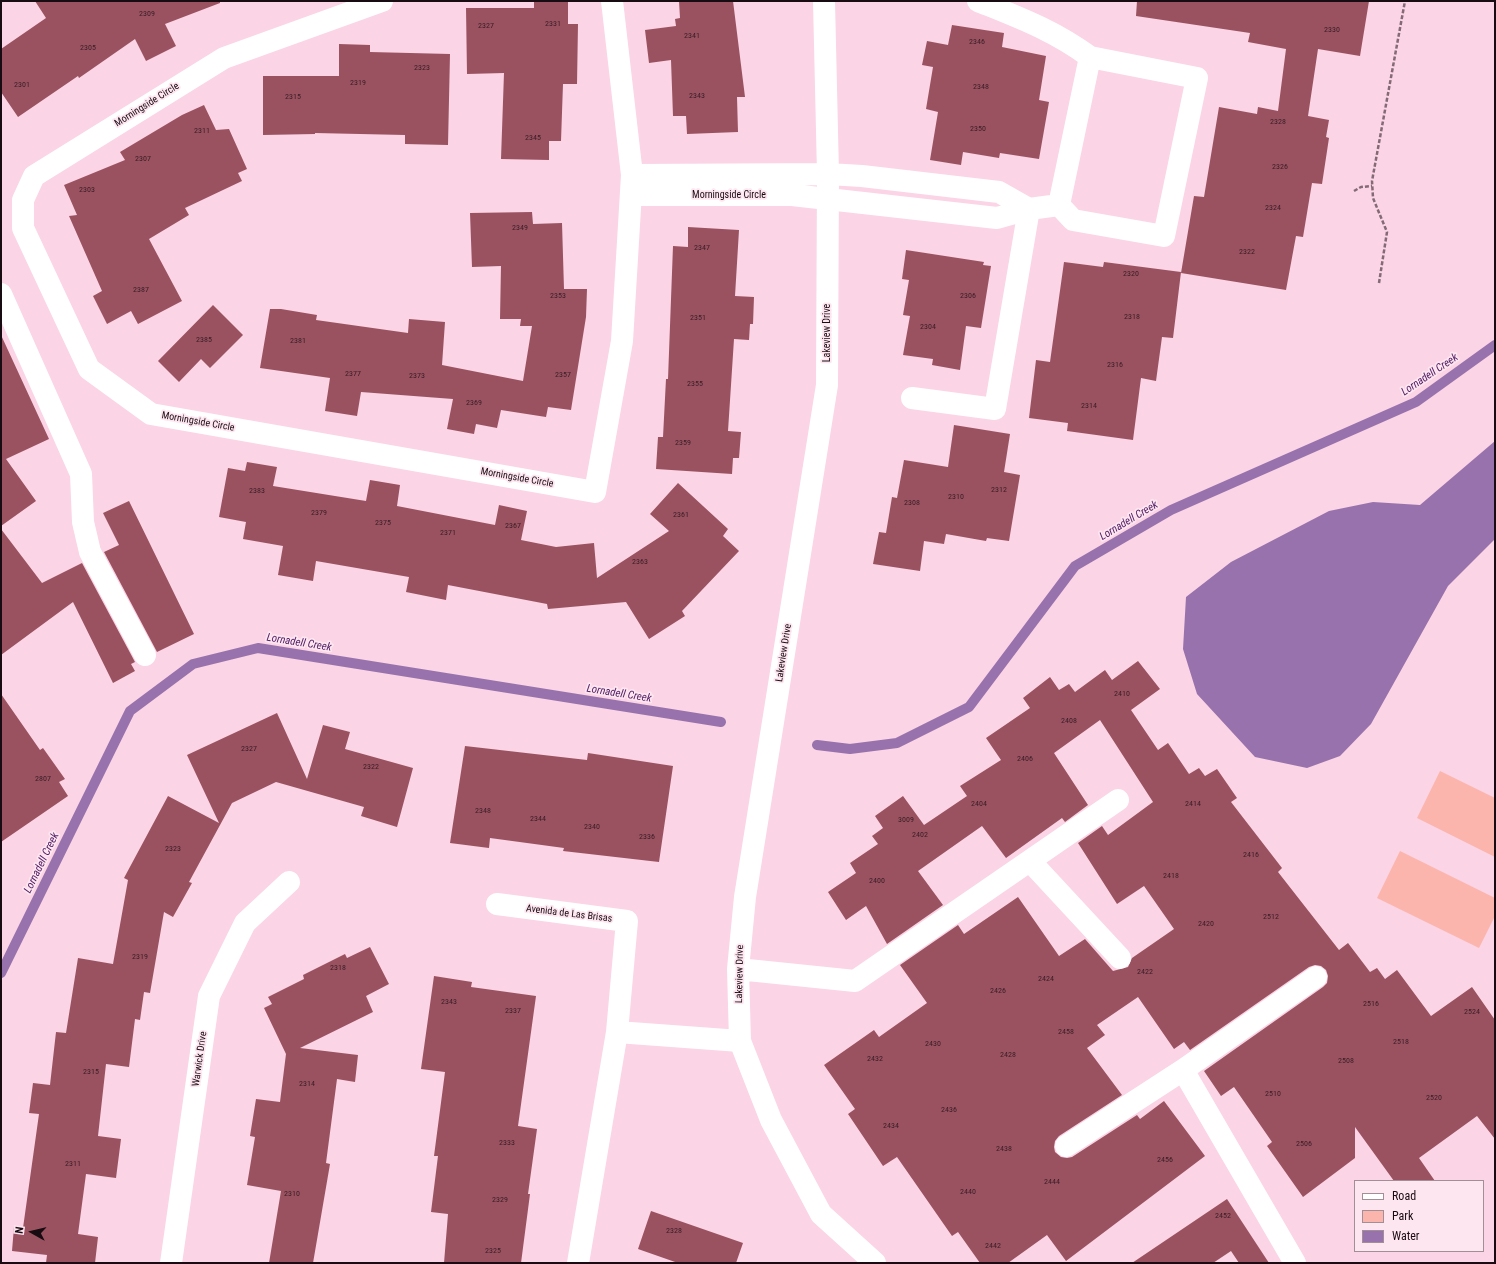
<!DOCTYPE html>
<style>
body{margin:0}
#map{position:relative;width:1496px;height:1264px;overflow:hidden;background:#fbd4e5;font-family:"Roboto Condensed",sans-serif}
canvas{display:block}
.frame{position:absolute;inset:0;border:2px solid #180b11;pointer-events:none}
.legend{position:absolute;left:1354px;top:1180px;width:130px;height:72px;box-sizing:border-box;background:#fee6f0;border:1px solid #a28e97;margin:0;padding:5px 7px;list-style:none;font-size:12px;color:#180b11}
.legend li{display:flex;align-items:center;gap:8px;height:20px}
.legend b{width:20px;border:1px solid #a28e97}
.north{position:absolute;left:12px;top:1212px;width:40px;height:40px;-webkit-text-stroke:3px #fee6f0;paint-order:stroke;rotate:278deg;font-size:11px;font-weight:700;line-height:16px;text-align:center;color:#180b11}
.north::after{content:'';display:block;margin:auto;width:14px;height:18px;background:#180b11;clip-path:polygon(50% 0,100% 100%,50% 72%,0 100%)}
</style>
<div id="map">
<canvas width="1496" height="1264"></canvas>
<div class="frame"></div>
<ul class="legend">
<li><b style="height:5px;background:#fff"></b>Road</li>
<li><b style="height:11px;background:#fcb5ac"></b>Park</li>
<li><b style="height:11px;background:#9872ac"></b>Water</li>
</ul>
<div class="north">N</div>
</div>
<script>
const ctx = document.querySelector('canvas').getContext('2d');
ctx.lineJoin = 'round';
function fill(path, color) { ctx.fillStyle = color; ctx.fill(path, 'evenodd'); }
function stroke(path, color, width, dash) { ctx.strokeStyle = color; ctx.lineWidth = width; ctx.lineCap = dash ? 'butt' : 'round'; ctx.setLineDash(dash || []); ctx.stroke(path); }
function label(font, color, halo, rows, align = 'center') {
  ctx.font = font + ' "Roboto Condensed",sans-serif'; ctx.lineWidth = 3.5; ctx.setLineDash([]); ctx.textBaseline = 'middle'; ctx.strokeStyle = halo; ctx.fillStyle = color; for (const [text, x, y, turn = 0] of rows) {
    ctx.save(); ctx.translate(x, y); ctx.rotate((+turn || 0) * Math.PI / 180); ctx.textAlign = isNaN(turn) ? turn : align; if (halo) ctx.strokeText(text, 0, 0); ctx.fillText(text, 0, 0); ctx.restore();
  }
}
const green = new Path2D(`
 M1440 771 1495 798V857L1417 818Z
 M1400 851 1495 898V916L1479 948 1377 898Z`);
const water = new Path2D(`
 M1495 441V539L1448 586 1371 724 1340 756 1307 768 1255 757 1197 694 1183 649 1186 597 1231 562 1329 511 1373 502 1420 505Z`);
const stream = new Path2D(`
 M817 745 850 749 897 743 969 707 1075 566 1171 510 1416 402 1495 345
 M1 973 130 711 193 664 258 648 721 722`);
const building = new Path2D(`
 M35 1H220V3L165 24 176 46 146 61 135 39 79 78 78 76 18 117 1 92V49L46 18Z
 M534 1H568V24H578L577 84H563L561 141H549V160L501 159 504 73 467 74 466 8H534Z
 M679 1H733L745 97H737L738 132 687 134 686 116H673L671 60 649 63 645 30 676 26 675 19 680 18Z
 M1137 1H1369L1360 56 1318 49 1308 116 1329 120 1326 137 1329 138 1322 184 1312 183 1303 237 1296 236 1286 290 1181 273 1194 196 1204 197 1219 107 1257 114 1258 107 1278 111 1286 49 1248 42 1250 33 1136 16Z
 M952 25 1004 33 1002 47 1046 56 1039 100 1049 102 1039 159 1000 153 999 158 963 152 961 165 930 160 938 112 926 109 933 67 922 65 927 41 948 45Z
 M339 44 370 45V52L450 54 448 145 405 144V135L315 133V134L263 135V76H339Z
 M204 105 216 130 229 129 247 169 238 173 242 181 185 208 189 215 149 239 182 301 138 324 131 311 107 324 93 296 102 291 69 216 77 215 64 185 125 160 120 152 182 115Z
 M532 212 533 224 562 223 564 289H587L586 317 571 410 548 407 546 417 501 410 497 428 476 424 474 434 447 429 453 399 361 392 357 416 325 411 330 378 260 368 270 309H281L317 315 316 320 408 333 409 319 445 322 442 365 523 381 532 326H520L521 319H500L501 266 472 267 470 213Z
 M688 227 739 230 735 296 754 297 753 324H750L749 340 734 339 728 431 741 432 739 458H733L732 474 656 469 658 437H663L666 379H668L673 246 688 247Z
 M906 250 984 262 983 265 991 266 981 328 966 326 960 370 932 365 933 359 903 355 910 316 903 315 909 280 902 279Z
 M1064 262 1103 267 1104 262 1181 272 1173 338 1162 337 1156 381 1141 378 1133 440 1067 431 1068 423 1029 418 1036 360 1050 362Z
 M213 305 243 335 210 368 201 359 179 382 158 361Z
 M1 335 49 439 6 459 36 501 1 526Z
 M954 425 1010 434 1004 472 1020 475 1009 541 987 538 986 541 946 534 944 544 924 541 920 571 873 564 879 532 886 533 892 497 897 498 904 460 948 467Z
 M247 462 277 467 273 486 366 501 370 480 400 485 397 506 495 525 499 505 527 511 521 540 556 547 594 543 597 578 669 531 650 514 678 483 728 529 723 536 739 551 682 611 685 616 649 639 626 602 548 609 547 604 448 585 446 600 406 592 409 577 316 561 313 581 278 575 283 546 243 539 246 522 219 517 228 468 245 471Z
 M129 501 194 634 157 652 104 552 119 545 103 513Z
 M1 529 42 583 82 563 135 662 131 664 135 671 113 683 73 602 1 655Z
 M1138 661 1160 689 1131 710 1158 750 1168 743 1189 774 1199 768 1205 776 1217 769 1237 798 1231 802 1282 868 1278 872 1339 950 1348 943 1370 972 1377 968 1385 979 1397 970 1431 1016 1472 987 1495 1020V1139L1477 1116 1419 1158 1435 1181H1394L1355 1127V1158L1303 1197 1267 1146 1272 1142 1234 1087 1221 1096 1204 1071 1323 987 1327 983 1328 976 1326 970 1321 966 1315 965 1309 967 1190 1050 1184 1042 1174 1049 1138 997 1097 1025 1105 1035 1087 1048 1122 1095 1059 1136 1055 1141 1054 1147 1055 1152 1061 1157 1067 1158 1072 1157 1137 1115 1140 1119 1164 1101 1205 1156 1066 1261 1047 1235 1008 1263H980L958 1232 952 1236 897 1157 883 1166 848 1114 855 1109 824 1065 874 1030 879 1037 927 1003 900 965 958 925 964 934 1018 897 1059 956 1085 939 1113 971 1128 967 1132 958 1174 929 1144 886 1117 904 1078 843 1102 826 1108 835 1153 802 1100 720 1054 753 1088 805 1065 822 1062 818 1006 858 982 826 918 871 943 905 887 944 866 906 846 920 828 892 856 873 850 863 878 844 872 836 883 828 875 816 903 796 924 825 967 796 960 786 1001 760 986 738 1030 708 1023 698 1050 677 1059 690 1069 684 1075 692 1105 670 1112 680Z
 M1 694 40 750 43 748 65 779 59 782 68 796 1 842Z
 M277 713 307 779 323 725 350 732 345 749 413 768 397 827 361 816 364 807 276 782 232 803 189 882 192 883 173 917 164 912 150 993 144 992 140 1020 135 1019 129 1067 106 1064 98 1136 121 1139 116 1178 86 1174 78 1234 98 1237 95 1263H46L47 1255 12 1251 14 1227 23 1228 39 1114 29 1113 33 1083 50 1085 56 1032 66 1033 78 958 113 964 128 880 124 878 168 796 219 823 187 755Z
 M465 746 587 760 588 753 673 766 659 862 563 851 564 848 490 838 489 848 450 843Z
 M370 947 389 984 366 996 373 1012 300 1048 358 1055 355 1082 337 1079 326 1163 330 1164 313 1263H269L281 1191 247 1185 255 1137 250 1136 256 1099 280 1102 286 1054 264 1008 272 1004 268 997 304 979 303 975 345 954 347 958Z
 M434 976 472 982 471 987 536 996 518 1126 537 1129 528 1194H530L521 1263H444L448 1214 431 1212 438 1156H434L445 1072 421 1069Z
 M1227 1199 1269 1263H1239L1231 1251 1213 1263H1132Z
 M651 1211 743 1243 736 1263H678L638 1249Z`);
const path = new Path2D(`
 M1354 191 1361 187 1372 186
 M1379 283 1387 232 1373 198 1372 181 1405 1`);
const minor = new Path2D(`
 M382 1 224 58 34 176 23 200V228L89 369 151 414 595 492 622 341 632 175 612 1
 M824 1 828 174 827 385 745 897 738 969 740 1041 771 1120 821 1214 875 1263
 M978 1C1020 18 1053 30 1090 57
 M632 175 828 174 862 176 999 192 1029 209
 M631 195H792L997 218 1029 209 1059 205 1090 57 1197 78 1164 236 1073 220 1059 205
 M1 294 81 474 83 522 90 552 145 655
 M912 398 995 409 1029 209
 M1030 861 1120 958
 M497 904 627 921 617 1032 578 1263
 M738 969 855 981 1118 800
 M617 1032 740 1041
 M1183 1070 1316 977
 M1066 1146 1183 1070 1295 1263
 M171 1263 209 996 245 923 289 882`);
const numberNames = [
 ["2309",147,14],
 ["2331",553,24],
 ["2327",486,26],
 ["2330",1332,30],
 ["2341",692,36],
 ["2346",977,42],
 ["2305",88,48],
 ["2323",422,68],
 ["2319",358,83],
 ["2301",22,85],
 ["2348",981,87],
 ["2343",697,96],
 ["2315",293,97],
 ["2328",1278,122],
 ["2350",978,129],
 ["2311",202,131],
 ["2345",533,138],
 ["2307",143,159],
 ["2326",1280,167],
 ["2303",87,190],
 ["2324",1273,208],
 ["2349",520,228],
 ["2347",702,248],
 ["2322",1247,252],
 ["2320",1131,274],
 ["2387",141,290],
 ["2353",558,296],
 ["2306",968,296],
 ["2318",1132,317],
 ["2351",698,318],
 ["2304",928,327],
 ["2385",204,340],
 ["2381",298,341],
 ["2316",1115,365],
 ["2377",353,374],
 ["2357",563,375],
 ["2373",417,376],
 ["2355",695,384],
 ["2369",474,403],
 ["2314",1089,406],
 ["2359",683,443],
 ["2312",999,490],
 ["2383",257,491],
 ["2310",956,497],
 ["2308",912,503],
 ["2379",319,513],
 ["2361",681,515],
 ["2375",383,523],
 ["2367",513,526],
 ["2371",448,533],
 ["2363",640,562],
 ["2410",1122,694],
 ["2408",1069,721],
 ["2327",249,749],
 ["2406",1025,759],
 ["2322",371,767],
 ["2807",43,779],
 ["2404",979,804],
 ["2414",1193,804],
 ["2348",483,811],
 ["2344",538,819],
 ["3009",906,820],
 ["2340",592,827],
 ["2402",920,835],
 ["2336",647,837],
 ["2323",173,849],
 ["2416",1251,855],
 ["2418",1171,876],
 ["2400",877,881],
 ["2512",1271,917],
 ["2420",1206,924],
 ["2319",140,957],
 ["2318",338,968],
 ["2422",1145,972],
 ["2424",1046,979],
 ["2426",998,991],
 ["2343",449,1002],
 ["2516",1371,1004],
 ["2337",513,1011],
 ["2524",1472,1012],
 ["2458",1066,1032],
 ["2518",1401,1042],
 ["2430",933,1044],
 ["2428",1008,1055],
 ["2432",875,1059],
 ["2508",1346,1061],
 ["2315",91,1072],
 ["2314",307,1084],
 ["2510",1273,1094],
 ["2520",1434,1098],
 ["2436",949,1110],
 ["2434",891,1126],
 ["2333",507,1143],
 ["2506",1304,1144],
 ["2438",1004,1149],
 ["2456",1165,1160],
 ["2311",73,1164],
 ["2444",1052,1182],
 ["2440",968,1192],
 ["2310",292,1194],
 ["2329",500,1200],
 ["2452",1223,1216],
 ["2328",674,1231],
 ["2442",993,1246],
 ["2325",493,1251]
];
const streetNames = [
 ["Morningside Circle",147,105,-32],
 ["Morningside Circle",729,195],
 ["Lakeview Drive",827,333,-90],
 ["Morningside Circle",198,422,10],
 ["Morningside Circle",517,478,10],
 ["Lakeview Drive",784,653,-81],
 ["Avenida de Las Brisas",569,914,7],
 ["Lakeview Drive",740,974,-89],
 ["Warwick Drive",200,1059,-82]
];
const waterNames = [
 ["Lornadell Creek",1430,375,-34],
 ["Lornadell Creek",1129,521,-31],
 ["Lornadell Creek",299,643,9],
 ["Lornadell Creek",619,694,9],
 ["Lornadell Creek",42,863,-64]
];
fill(green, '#fcb5ac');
fill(water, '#9872ac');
stroke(stream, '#9872ac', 10);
fill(building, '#9a5260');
stroke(path, '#836a75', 2.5, [4, 2]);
stroke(minor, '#fff', 22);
label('8px', '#381d25', null, numberNames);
label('10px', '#180b11', '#fee6f0', streetNames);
label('italic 11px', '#532068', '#fee6f0', waterNames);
</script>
